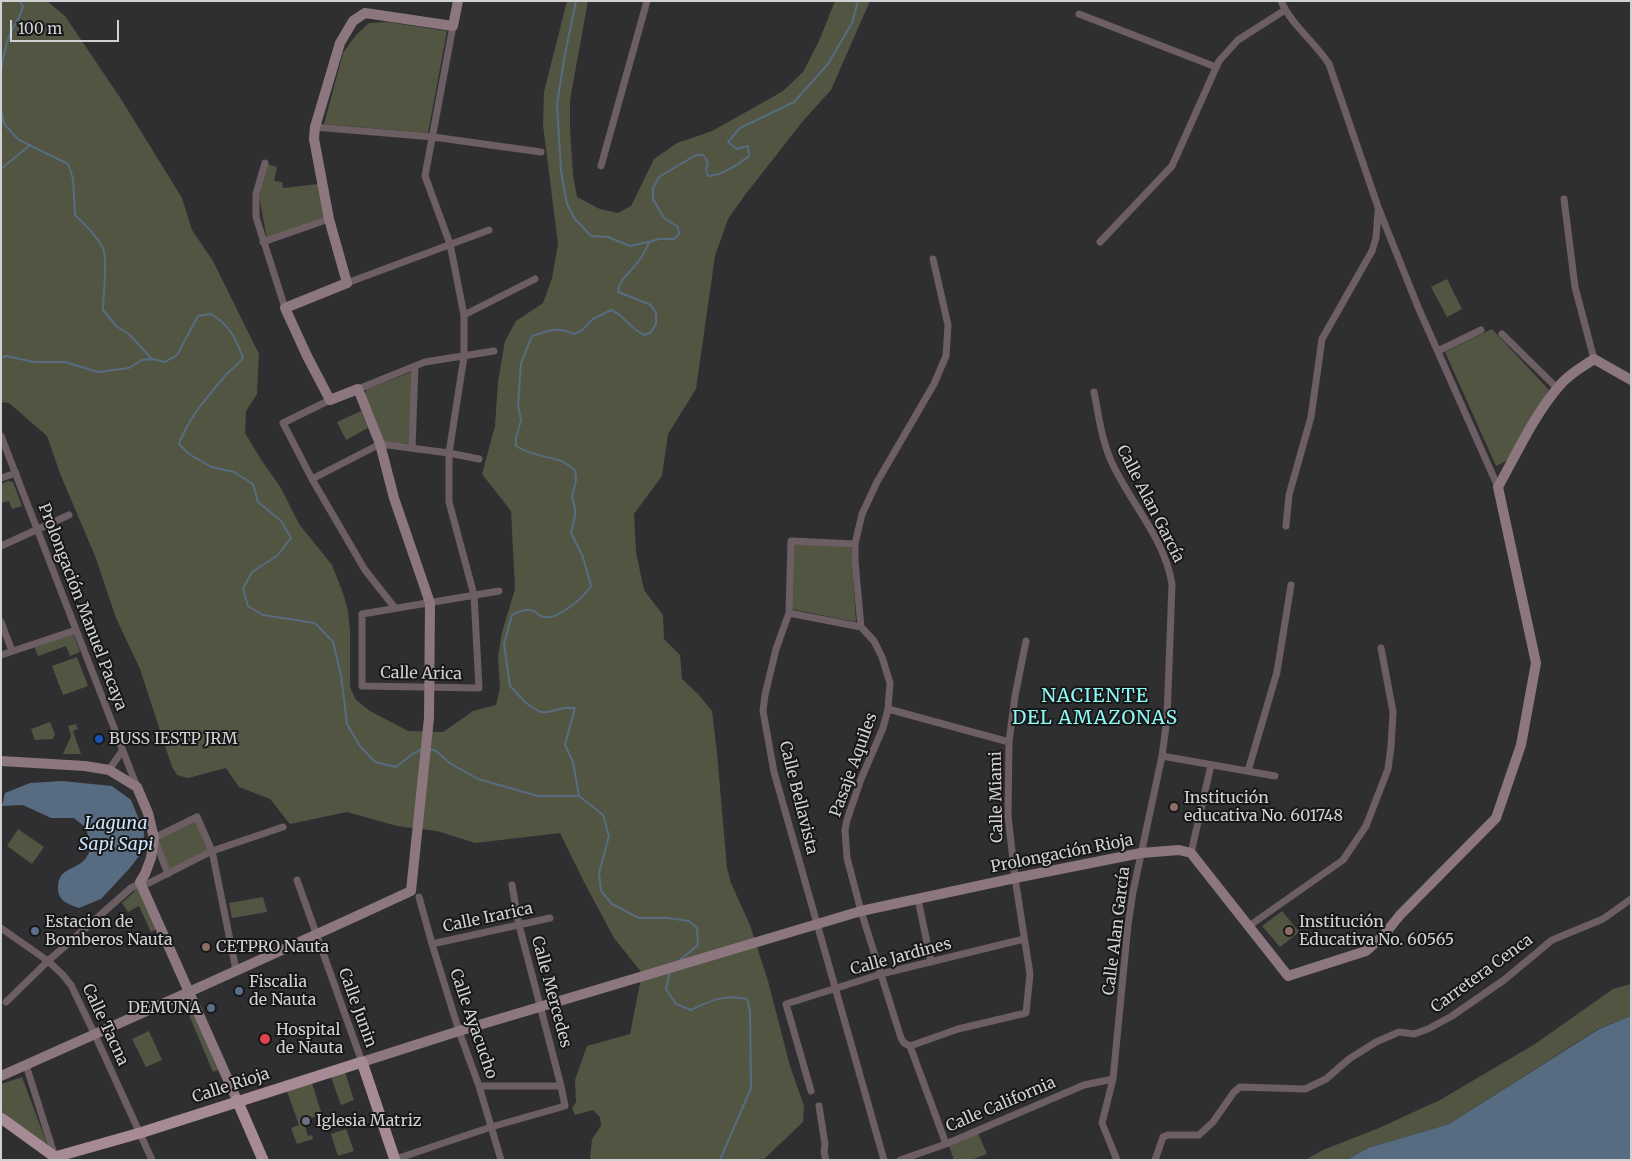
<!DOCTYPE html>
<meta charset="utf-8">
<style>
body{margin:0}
#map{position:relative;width:1632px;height:1161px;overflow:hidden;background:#2f2f32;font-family:Merriweather,serif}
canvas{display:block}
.frame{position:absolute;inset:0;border:2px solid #d1d1d3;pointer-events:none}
.scale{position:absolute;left:10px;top:20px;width:109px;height:22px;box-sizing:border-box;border:2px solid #d1d1d3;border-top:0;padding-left:6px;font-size:15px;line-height:18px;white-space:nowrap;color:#d1d1d3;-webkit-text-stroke:4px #171718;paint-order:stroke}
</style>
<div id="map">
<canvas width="1632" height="1161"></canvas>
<div class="frame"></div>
<div class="scale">100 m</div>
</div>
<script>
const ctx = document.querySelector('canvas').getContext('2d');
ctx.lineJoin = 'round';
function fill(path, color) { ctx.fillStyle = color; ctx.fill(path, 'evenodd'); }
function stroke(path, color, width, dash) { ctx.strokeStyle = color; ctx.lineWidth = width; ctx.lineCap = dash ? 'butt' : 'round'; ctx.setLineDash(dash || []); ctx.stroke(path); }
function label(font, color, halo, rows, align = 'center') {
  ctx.font = font + ' Merriweather,serif'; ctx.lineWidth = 4; ctx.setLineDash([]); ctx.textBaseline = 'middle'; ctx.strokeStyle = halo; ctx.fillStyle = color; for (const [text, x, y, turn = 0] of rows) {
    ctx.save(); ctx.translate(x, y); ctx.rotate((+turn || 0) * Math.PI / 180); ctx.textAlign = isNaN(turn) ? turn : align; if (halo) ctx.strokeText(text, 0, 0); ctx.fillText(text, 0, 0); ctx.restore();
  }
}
const green = new Path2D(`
 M1 1H47L65 16 121 99 182 198 192 230 213 261 259 354 257 394 246 411 245 433 262 461 281 488 299 524 332 565 343 593 348 611 350 630V687L356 700 370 711 408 731 443 732 473 711 496 705 500 688 498 657 502 632 515 589 511 511 482 474 495 426 498 382 505 341 516 321 543 303 552 278 558 244 543 125 544 92 567 1H588L570 100V129L573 175 577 197 600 209 618 213 631 206 654 159 677 143 712 131 771 98 783 91 803 72 819 41 835 1H870L831 90 803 121 745 195 728 219 715 256 696 389 668 434 662 476 634 514 636 552 644 590 663 615 664 639 680 655 682 679 698 694 712 711 717 753 727 868 731 883 750 925 768 981 790 1066 804 1106 803 1122 763 1160H590L592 1139 601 1126 600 1117 593 1110 575 1115 572 1108 576 1102 575 1080 587 1046 630 1034 642 973 614 938 584 882 560 833 475 843 437 831 397 826 347 812 290 824 270 799 239 787 226 768 188 778 177 775 172 767 140 669 116 618 95 556 61 476 47 436 9 403 1 402Z
 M388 22 447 31 428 133 324 124 343 53 356 35 369 23Z
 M267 164 277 167 274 181 282 182 283 188 318 184 325 214 323 218 267 239 259 196Z
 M1447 279 1462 309 1447 317 1431 287Z
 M1492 329 1549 390 1530 420 1508 460 1496 466 1445 352Z
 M412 372 410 444 384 442 365 395 366 389Z
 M361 411 368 428 346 440 337 422Z
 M8 481 13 482 22 506 12 509 9 501 1 503V484Z
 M794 544 851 547 856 622 791 609Z
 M71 634 74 635 80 652 70 656 66 646 38 656 34 646Z
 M77 657 88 686 63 695 52 666Z
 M50 722 55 734 53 739 35 740 31 729Z
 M76 724 78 729 73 731 81 754H63L71 736 68 726Z
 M197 821 211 849 170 871 156 840Z
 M18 829 44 847 32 864 7 846Z
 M137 889 142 890 159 928 151 932 139 906 128 912 122 903Z
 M263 897 267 912 232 918 229 903Z
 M1282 911 1299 932 1280 947 1262 926Z
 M1631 984V1016L1598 1029 1449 1124 1368 1148 1347 1160H1305L1323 1150 1379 1128 1440 1100 1535 1044 1613 989Z
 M188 999 218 1070 213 1072 183 1001Z
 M149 1031 162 1060 146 1067 132 1039Z
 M345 1072 354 1100 341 1105 331 1077Z
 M22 1077 47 1144 46 1145 1 1111V1084Z
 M312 1083 322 1115 306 1119 304 1123 308 1136 312 1135 313 1139 297 1144 291 1128 299 1125 287 1091Z
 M346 1129 354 1151 338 1156 331 1134Z
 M978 1133 987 1154 971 1160H954L949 1146Z`);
const water = new Path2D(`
 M62 781 112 786 131 800 144 832 143 851 129 869 101 899 79 908C68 904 58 901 58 888 58 867 76 871 86 858 88 855 90 851 91 847L86 828 74 818H51L23 805 2 806 5 793 30 783Z
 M1631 1016V1160H1347L1368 1148 1449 1124 1599 1029Z`);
const stream = new Path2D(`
 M576 1 565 54 557 104 561 171 567 204 575 219 591 236 608 237 630 246 648 242
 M1 72C3 59 5 44 11 32 16 22 21 16 23 6L19 1
 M1 108 4 124 19 140 68 164 73 179 75 215C86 225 96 235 103 248 108 259 103 297 103 310L116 326 129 334 152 359 165 362 177 355 198 316 211 314C229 325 236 338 243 358 237 366 230 370 224 377 206 399 189 417 179 444L189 454 211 467 234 472 253 484 258 502 281 521 291 538 277 556 252 572 243 589 248 606 263 615 315 623 333 642 341 675 347 724 360 746 375 762 396 767 411 755 422 749
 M1 169 30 145
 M1 358 6 356 34 362H65L98 372 129 368 142 360 152 359
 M429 749 436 751 451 764 478 779 538 796H579L603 815 609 836 599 873 601 891 612 904 639 918H668L689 921 697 928 698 945 680 960
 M579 796 573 762 565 745 575 708H564L548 712H540L526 703 510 686 504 644 512 615C519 611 526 608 534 611 538 613 539 617 544 617 558 620 584 597 591 586L583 557 571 533 575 516V508L572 497 576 480 575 470C570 467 566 463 561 461 546 456 530 455 516 446V438L521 420 518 405 521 363 532 336C549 331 556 326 574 334L581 331 593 319 611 310C624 314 629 329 645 335L651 332 656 324V313L651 305 618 292C619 279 630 273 637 263 643 256 646 250 649 242L659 239H674L679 234 678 227 664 218 653 199V188L659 177 696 155H703L708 162 706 170 708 176C724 175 737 165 749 156L748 146 737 149 728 142 740 128 794 102 828 64 852 23 858 1
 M670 971 666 989 676 1004 691 1010C711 1000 726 994 747 999L750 1011 751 1088 720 1160`);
const street = new Path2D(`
 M1281 1C1292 26 1315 42 1329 64L1378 207 1418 307 1498 487
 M1079 14 1216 67
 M453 26 425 176 450 244 464 315V357L449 453V502L474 595 479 688 362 686V614C408 606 453 599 499 591
 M315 127 433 137 541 152
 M265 163 256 194V217L285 308
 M601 166 647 1
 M1564 199 1575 287 1594 359
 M263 242 329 219
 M1100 242 1172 166 1219 61 1238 40 1285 10
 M933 259 948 325 946 356 934 384 877 482 862 514 855 544V561L861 627 874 641 882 657 890 683 888 709 883 728 861 779 847 820 845 830 847 858 861 911 901 1038 904 1043 910 1046 946 1144
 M347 283 489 230
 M464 315 535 279
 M1502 334 1557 388
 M1438 351 1481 330
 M358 389 425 362 494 351
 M1094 392C1099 417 1102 444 1114 467 1133 506 1165 540 1172 584L1167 719 1162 756 1133 892 1128 925 1113 1079 1102 1123 1117 1160
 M330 400 283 423 312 479 365 570 395 608
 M1 436 137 787
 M412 448 415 366
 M1 478 16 473
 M312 479 380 444 449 453 479 459
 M1286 526 1289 495 1311 417 1322 339 1372 251 1376 238 1378 211
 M855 544 791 541 789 613 776 649 765 695 763 711 774 772 884 1160
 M1 546 69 515
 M789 613 861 627
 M1 622 12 651
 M1 655 76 630
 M888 709 1009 742
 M1162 756 1275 776
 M109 770 122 751
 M1248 771 1277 672 1291 585
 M1191 853 1211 765
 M168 874 154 838 197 817 212 851 236 970
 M297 880 362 1062
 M419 897 432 944 459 1031 479 1086 501 1160
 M918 899 931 962
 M1249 926 1343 860 1366 826 1388 769 1391 747 1393 712 1381 648
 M1 928 48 961 62 974 71 985 95 1035 152 1160
 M432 944 550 918
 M6 1002 48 961 131 888 137 885 149 883 212 851 283 827
 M910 1046 958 1029 1026 1013 1030 974 1015 878 1008 816 1009 742 1015 696 1026 641
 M26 1065 55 1157
 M479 1086H561
 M811 1091 786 1004 881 974 1024 939
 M819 1106 825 1144 824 1152 826 1160
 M393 1160 491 1127 565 1106 561 1086 519 925 512 885
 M900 1160 946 1144 1084 1085 1113 1079
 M1155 1160 1163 1137 1168 1135H1199L1213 1122 1234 1092 1240 1087 1305 1089 1326 1079 1349 1059 1376 1042 1399 1032 1414 1034 1428 1029 1452 1016 1504 980 1552 940 1603 919 1631 899`);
const secondary = new Path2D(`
 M1 761 85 766 109 770 137 787 148 813 154 838 151 858 145 874 140 882 237 1100
 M362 1062 459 1031 861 911 1015 878 1141 853 1179 850 1191 853 1288 976 1366 951 1384 935 1400 915 1496 818 1521 745 1536 663 1498 487C1517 453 1534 415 1560 385 1569 374 1582 367 1594 359L1631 380
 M1 1076C138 1015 275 954 411 891L429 718 430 603 394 498 380 444 358 389 330 400 307 356 285 308 347 283 329 219 314 139 315 127 340 43 353 21 365 13 453 26 458 1`);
const primary = new Path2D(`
 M237 1100 263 1160
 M1 1118 55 1157 140 1133 362 1062 395 1160`);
const markers = [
 [99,739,5,"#1a4fb4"],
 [1174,807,5,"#8d6e63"],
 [35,931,5,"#5c6f8a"],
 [1289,931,5,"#8d6e63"],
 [206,947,5,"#8d6e63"],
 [239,991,5,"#5c6f8a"],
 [211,1008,5,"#5c6f8a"],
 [265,1039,6,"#e0444e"],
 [306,1121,5,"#6b7280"]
];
const streetNames = [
 ["Calle Alan García",1150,504,63],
 ["Prolongación Manuel Pacaya",82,607,69],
 ["Calle Arica",421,674,1],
 ["Pasaje Aquiles",854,765,-70],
 ["Calle Miami",997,797,-91],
 ["Calle Bellavista",798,798,76],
 ["Prolongación Rioja",1062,854,-11],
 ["Calle Irarica",488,918,-12],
 ["Calle Alan García",1117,931,-83],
 ["Calle Jardines",901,957,-15],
 ["Carretera Cenca",1482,974,-36],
 ["Calle Mercedes",551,992,75],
 ["Calle Junin",357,1008,70],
 ["Calle Ayacucho",473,1024,71],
 ["Calle Tacna",105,1025,65],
 ["Calle Rioja",231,1086,-18],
 ["Calle California",1001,1105,-23]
];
const poiNames = [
 ["BUSS IESTP JRM",109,739],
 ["Institución",1184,798],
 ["educativa No. 601748",1184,816],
 ["Estacion de",45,922],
 ["Bomberos Nauta",45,940],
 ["Institución",1299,922],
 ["Educativa No. 60565",1299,940],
 ["CETPRO Nauta",216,947],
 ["Fiscalia",249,982],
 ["de Nauta",249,1000],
 ["DEMUNA",201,1008,"right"],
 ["Hospital",276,1030],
 ["de Nauta",276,1048],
 ["Iglesia Matriz",316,1121]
];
const waterNames = [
 ["Laguna",116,824],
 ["Sapi Sapi",116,845]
];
const quarterNames = [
 ["NACIENTE",1095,697],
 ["DEL AMAZONAS",1095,719]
];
fill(green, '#525542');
fill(water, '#576b81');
stroke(stream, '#576b81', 2);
stroke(street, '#6c5e62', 7);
stroke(secondary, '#8d777f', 10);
stroke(primary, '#a78b94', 11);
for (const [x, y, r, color] of markers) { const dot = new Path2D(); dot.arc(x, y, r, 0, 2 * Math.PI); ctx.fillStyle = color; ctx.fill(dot); stroke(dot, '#171718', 2); }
label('16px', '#d1d1d3', '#171718', streetNames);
label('16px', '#d1d1d3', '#171718', poiNames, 'left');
label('italic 18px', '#cae3fc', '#171718', waterNames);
ctx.letterSpacing = '1px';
label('19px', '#8df9f6', '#171718', quarterNames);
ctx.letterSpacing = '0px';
</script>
